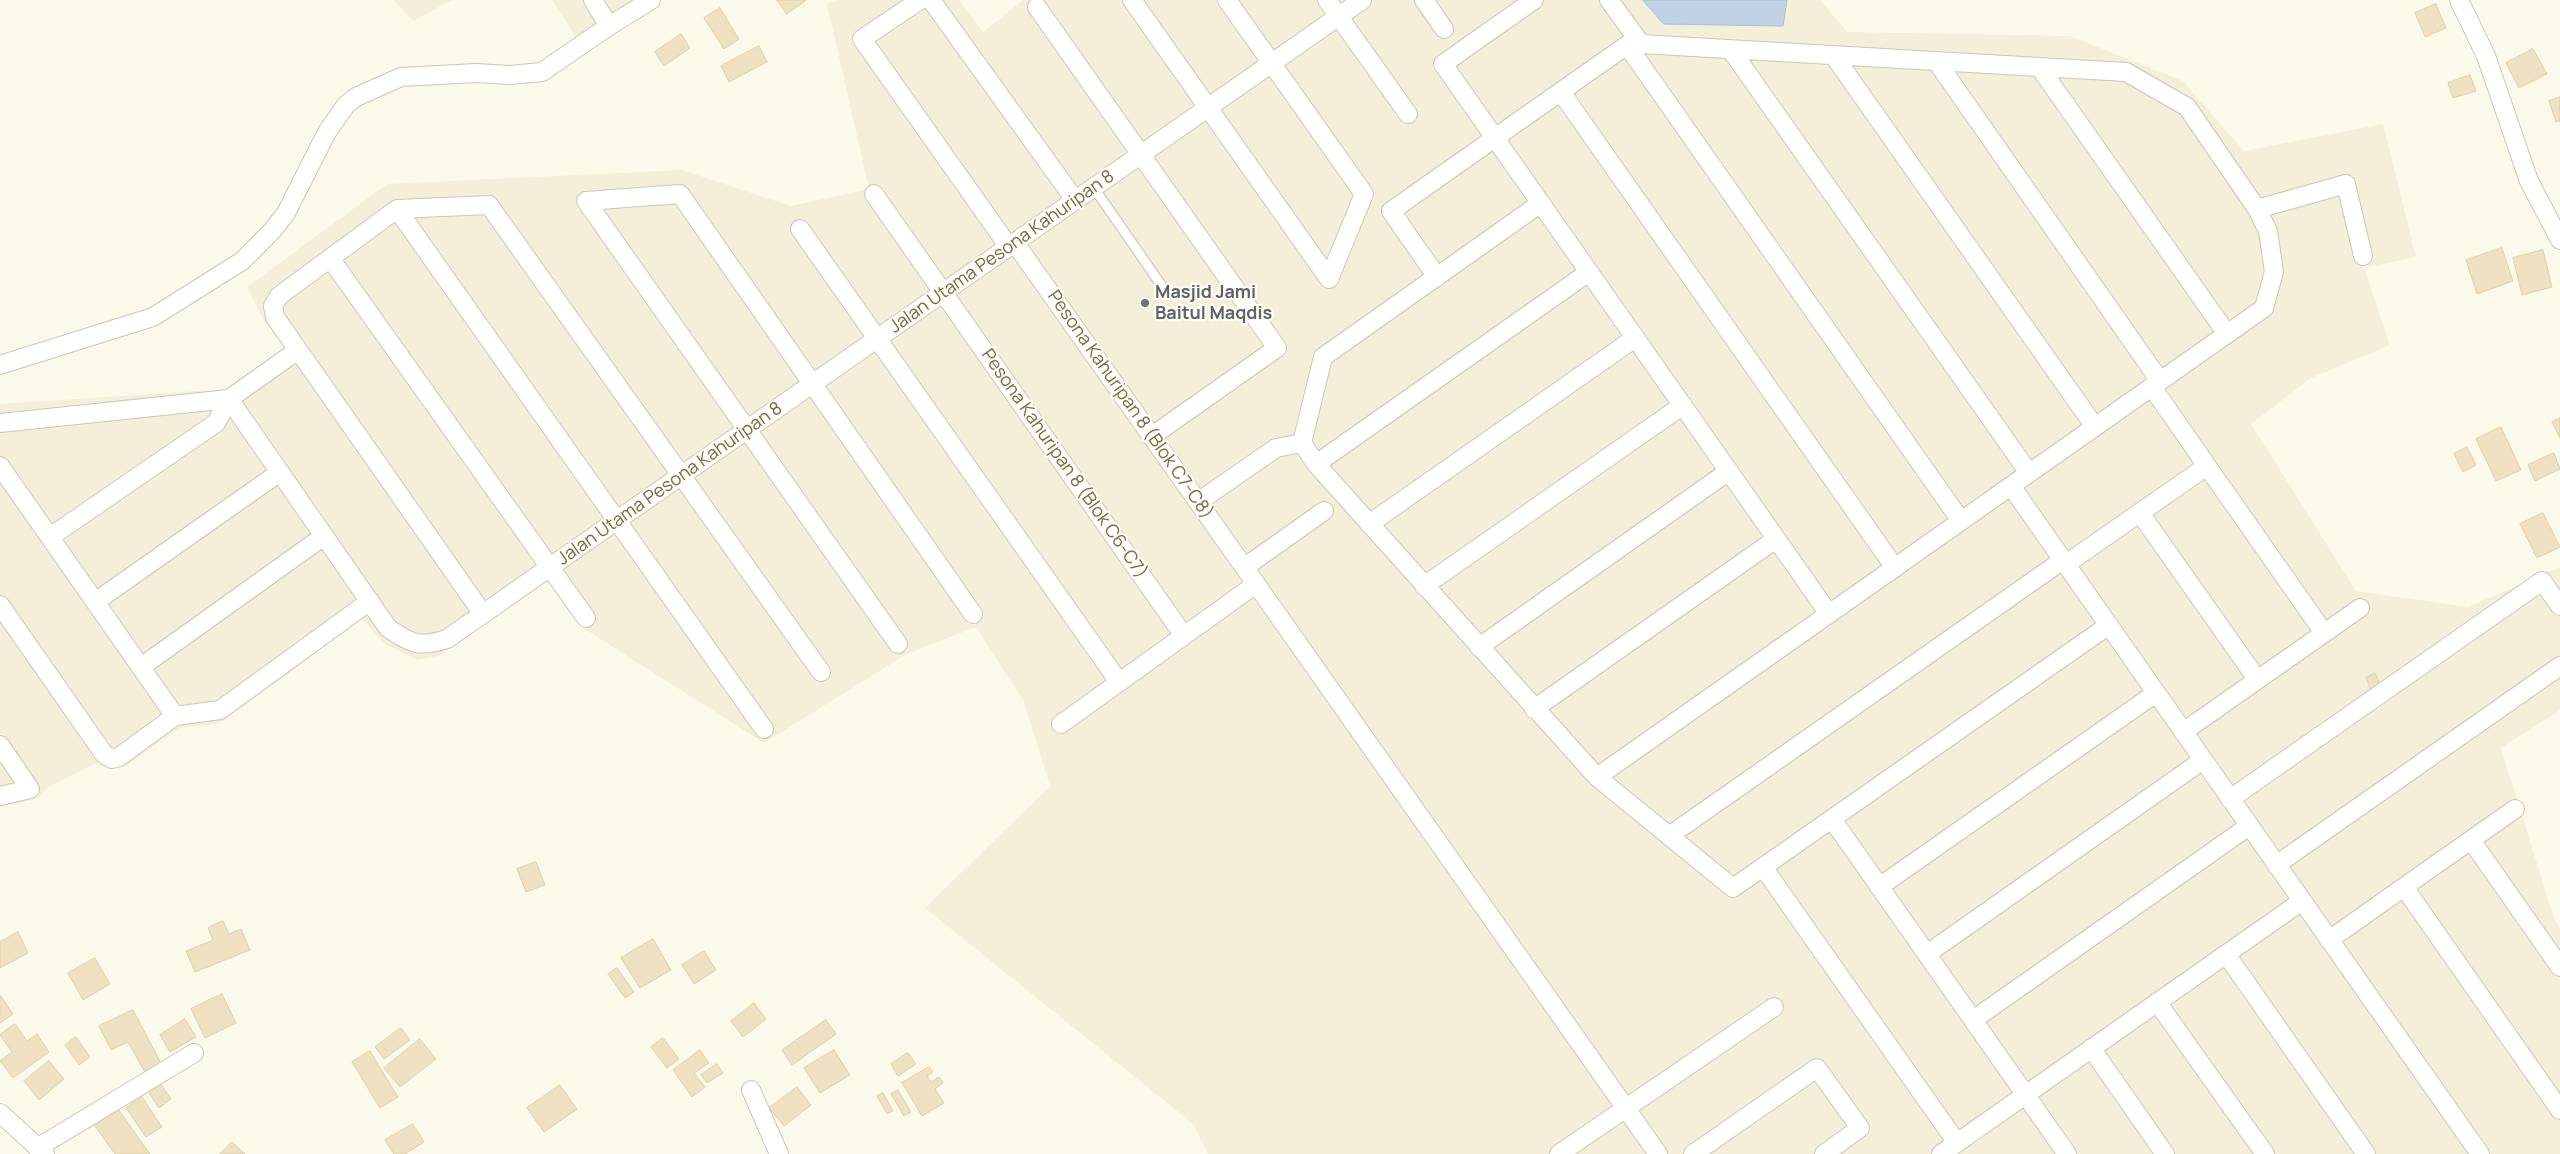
<!DOCTYPE html>
<style>
body{margin:0}
canvas{display:block;background:#fbfaea}
</style>
<canvas width="2560" height="1154"></canvas>
<script>
const ctx = document.querySelector('canvas').getContext('2d');
ctx.lineJoin = 'round';
function fill(path, color) { ctx.fillStyle = color; ctx.fill(path, 'evenodd'); }
function stroke(path, color, width, dash) { ctx.strokeStyle = color; ctx.lineWidth = width; ctx.lineCap = dash ? 'butt' : 'round'; ctx.setLineDash(dash || []); ctx.stroke(path); }
function label(font, color, halo, rows, align = 'center') {
  ctx.font = font + ' Manrope,sans-serif'; ctx.lineWidth = 4.5; ctx.setLineDash([]); ctx.textBaseline = 'middle'; ctx.strokeStyle = halo; ctx.fillStyle = color; for (const [text, x, y, turn = 0] of rows) {
    ctx.save(); ctx.translate(x, y); ctx.rotate((+turn || 0) * Math.PI / 180); ctx.textAlign = isNaN(turn) ? turn : align; if (halo) ctx.strokeText(text, 0, 0); ctx.fillText(text, 0, 0); ctx.restore();
  }
}
const residential = new Path2D(`
 M393 0H452L413 21Z
 M552 0H644L578 40Z
 M836 0H959L983 32 1023 0H1820L1847 32 2070 36 2183 81 2244 151 2383 124 2416 257 2364 268 2390 345 2311 378 2251 424 2356 591 2468 607 2560 567V710L2501 748 2554 918 2560 928V1154H1208L1192 1123 925 908 1050 786 1024 702 976 627 907 654 764 743 580 626 548 581 439 656 417 660 385 644 362 619 229 717 217 724 180 728 126 766 114 769 95 764 47 788 40 796 33 800 0 807V404L228 389 284 348 263 319 247 287 387 184 682 170 791 206 869 189 827 4Z`);
const water = new Path2D(`
 M1643 0H1787L1783 26 1664 24Z`);
const building = new Path2D(`
 M777 0H805V1L787 14Z
 M2436 4 2446 28 2425 37 2415 13Z
 M720 8 739 39 724 49 704 18Z
 M681 34 690 48 664 66 655 52Z
 M759 46 767 62 729 82 721 66Z
 M2533 49 2547 74 2519 88 2506 63Z
 M2470 75 2476 91 2453 98 2448 83Z
 M2560 97V121L2556 122 2549 101Z
 M2502 248 2513 281 2477 294 2466 260Z
 M2543 250 2552 287 2522 295 2513 258Z
 M2560 418V438L2552 422Z
 M2501 427 2521 470 2496 481 2476 439Z
 M2467 447 2476 465 2463 472 2454 454Z
 M2554 453 2560 469 2535 481 2528 465Z
 M2543 513 2560 547 2537 558 2520 524Z
 M2375 673 2381 686 2371 690 2366 678Z
 M536 862 545 885 526 892 517 869Z
 M223 921 229 934 241 929 250 950 195 972 186 951 213 940 208 928Z
 M18 932 28 953 0 968V942Z
 M653 939 671 970 640 988 621 958Z
 M704 951 716 970 694 984 682 965Z
 M95 958 110 984 83 1000 68 973Z
 M617 968 634 992 625 998 608 974Z
 M222 994 236 1023 205 1038 191 1009Z
 M0 995 13 1014 0 1023Z
 M754 1003 766 1019 743 1037 731 1021Z
 M133 1010 163 1067 147 1076 128 1042 111 1050 99 1026Z
 M185 1019 196 1037 170 1052 160 1035Z
 M826 1020 836 1034 792 1065 782 1050Z
 M15 1024 27 1041 37 1034 49 1052 13 1078 0 1061 12 1052 0 1035Z
 M401 1028 410 1040 384 1059 375 1047Z
 M76 1037 90 1057 79 1065 65 1045Z
 M663 1038 679 1059 667 1068 651 1047Z
 M420 1039 436 1059 400 1087 384 1068Z
 M700 1050 709 1063 694 1073 705 1087 692 1097 673 1070Z
 M834 1050 850 1075 820 1093 804 1068Z
 M370 1051 398 1097 380 1108 352 1062Z
 M908 1053 916 1064 898 1076 891 1064Z
 M49 1061 64 1079 39 1100 24 1081Z
 M717 1064 723 1073 707 1083 701 1075Z
 M929 1067 933 1072 927 1076 931 1082 939 1077 943 1083 935 1089 944 1103 922 1116 902 1083Z
 M161 1085 171 1099 159 1108 149 1093Z
 M560 1085 577 1109 544 1132 527 1108Z
 M797 1087 811 1105 784 1126 769 1108Z
 M898 1090 911 1112 904 1116 891 1094Z
 M883 1093 893 1111 887 1114 877 1096Z
 M142 1097 162 1127 146 1137 126 1108Z
 M118 1109 150 1154H115L95 1126Z
 M413 1124 424 1142 405 1154H394L385 1140Z
 M232 1142 245 1154H220Z`);
const service = new Path2D(`
 M1094 188 1164 289`);
const minor = new Path2D(`
 M593 0 609 26
 M920 0 862 39 1009 247
 M931 0 1075 200
 M1132 0 1329 279 1364 194 1227 0
 M1327 0 1408 114
 M1424 0 1444 29
 M1534 0 1443 64 1829 614
 M1609 0 1641 44
 M2459 0 2486 56 2529 181 2560 240
 M1037 7 1277 348 1152 436
 M1627 45 1961 521
 M1731 50 2029 473
 M1834 56 2095 427
 M1937 62 2160 381
 M2040 68 2227 334
 M1561 92 1895 568
 M874 194 1184 636
 M1541 203 1323 357 1302 443 1316 464 1597 777 1733 888 2109 625
 M397 209 764 729
 M2257 209 2346 184 2363 256
 M800 229 1119 682
 M1015 243 1256 584 1061 724
 M330 258 586 618
 M1437 277 1391 211 1627 45 1641 44 2126 72 2187 107 2257 209 2268 231 2274 272 2264 308 1597 777
 M0 365 153 317 242 261 272 231 286 213 327 132 346 105 356 97 401 77 476 73 510 75 542 72 609 26 651 0
 M229 399 388 628C412 644 419 648 447 639L1362 0
 M0 423 229 399
 M1316 464 1589 272
 M0 466 175 716
 M2207 466 2324 633
 M2011 486 2480 1154
 M1198 502 1276 448 1302 443
 M2140 513 2257 679
 M1369 524 1635 338
 M50 537 216 423 229 399 298 350
 M2066 564 2207 466 2152 387
 M1245 567 1324 511
 M1256 584 1658 1154
 M1424 586 1683 405
 M95 602 280 472
 M0 605 104 754 112 759 119 757 175 716 220 710 370 601
 M483 614 275 317 273 306 279 296 397 209 489 205 821 672
 M898 644 586 201 680 194 973 614
 M1479 647 1729 471
 M141 667 324 536
 M1534 709 1776 539
 M2183 732 2360 608
 M0 745 30 789 0 796
 M2230 799 2542 581 2560 606
 M1832 819 2067 1154
 M1669 836 2063 560
 M2471 840 2560 967
 M2276 865 2560 666
 M1763 867 1957 1143
 M1879 887 2156 693
 M2404 887 2515 809
 M2329 940 2404 887 2560 1110
 M1927 954 2203 760
 M2226 954 2366 1154
 M2157 1002 2265 1154
 M1973 1020 2249 826
 M2091 1048 2165 1154
 M751 1090 779 1154
 M0 1113 45 1154
 M37 1148 194 1053
 M1559 1154 1774 1007
 M1693 1154 1817 1068 1860 1128 1824 1154
 M1941 1154 2302 901`);
const markers = [
 [1145,303,5,"#6b7280"]
];
const streetNames = [
 ["Jalan Utama Pesona Kahuripan 8",1002,252,-35],
 ["Pesona Kahuripan 8 (Blok C7-C8)",1130,405,55],
 ["Pesona Kahuripan 8 (Blok C6-C7)",1064,464,55],
 ["Jalan Utama Pesona Kahuripan 8",670,484,-35]
];
const worshipNames = [
 ["Masjid Jami",1155,293],
 ["Baitul Maqdis",1155,314]
];
fill(residential, '#f3efd9');
fill(water, '#bfd3e4');
stroke(water, '#a6bfd5', 1);
fill(building, '#ede1c2');
stroke(building, '#e1cfa5', 1);
stroke(service, '#cdc6b1', 11);
stroke(minor, '#cdc6b1', 20);
stroke(service, '#fff', 9);
stroke(minor, '#fff', 18);
for (const [x, y, r, color] of markers) { const dot = new Path2D(); dot.arc(x, y, r, 0, 2 * Math.PI); ctx.fillStyle = color; ctx.fill(dot); stroke(dot, '#fefdf1', 2); }
label('18px', '#75694f', '#fefdf1', streetNames);
label('bold 18px', '#5b616d', '#fefdf1', worshipNames, 'left');
</script>
